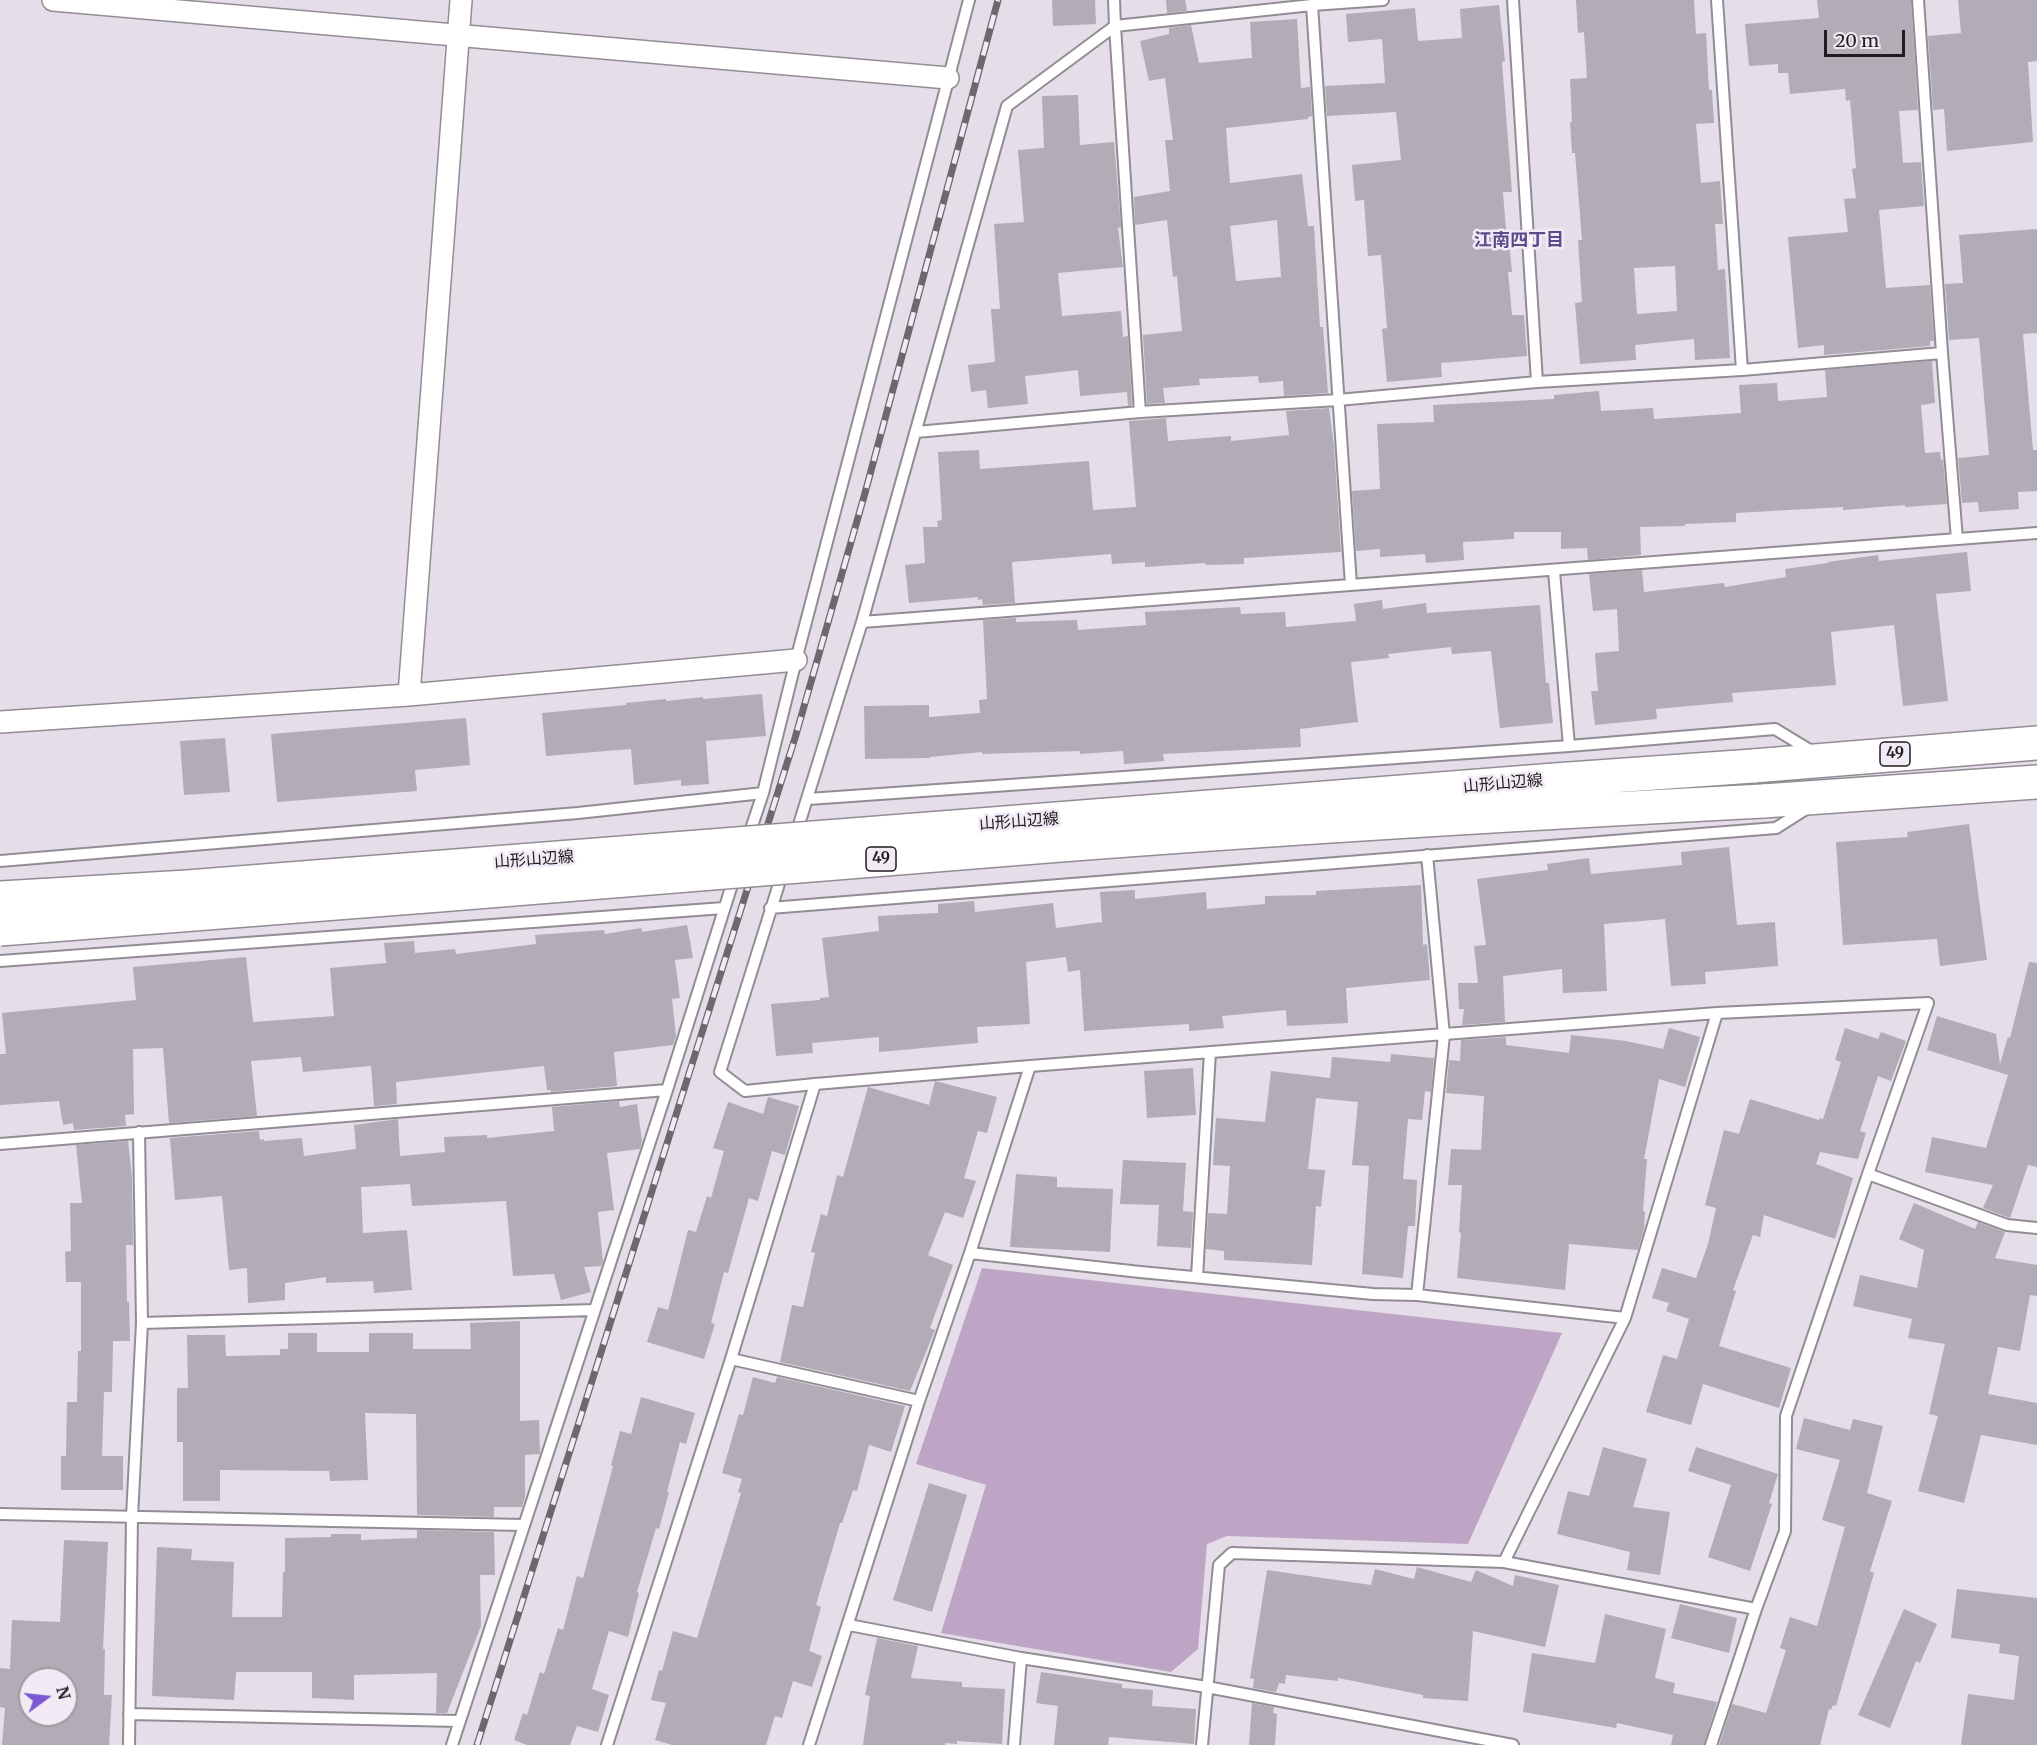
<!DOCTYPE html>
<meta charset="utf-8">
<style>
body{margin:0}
#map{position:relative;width:2037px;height:1745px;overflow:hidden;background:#e5dde7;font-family:Merriweather,serif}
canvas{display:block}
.north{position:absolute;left:18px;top:1667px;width:60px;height:60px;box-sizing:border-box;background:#f2eaf5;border:2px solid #9e98a0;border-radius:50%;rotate:75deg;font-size:16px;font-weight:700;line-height:24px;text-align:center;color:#201d21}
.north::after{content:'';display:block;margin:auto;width:21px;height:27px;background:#7a59d3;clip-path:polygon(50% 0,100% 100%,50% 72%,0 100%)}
.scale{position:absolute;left:1824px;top:30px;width:81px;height:27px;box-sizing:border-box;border:3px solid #201d21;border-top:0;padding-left:8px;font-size:18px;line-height:21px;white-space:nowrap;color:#201d21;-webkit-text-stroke:4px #f2eaf5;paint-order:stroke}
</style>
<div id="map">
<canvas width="2037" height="1745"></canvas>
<div class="north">N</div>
<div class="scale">20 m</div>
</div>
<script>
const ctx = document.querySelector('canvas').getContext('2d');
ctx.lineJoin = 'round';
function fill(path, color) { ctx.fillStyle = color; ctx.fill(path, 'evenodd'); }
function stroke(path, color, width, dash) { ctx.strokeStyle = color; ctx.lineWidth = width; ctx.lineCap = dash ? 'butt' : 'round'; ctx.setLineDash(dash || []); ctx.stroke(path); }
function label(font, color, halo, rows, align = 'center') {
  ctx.font = font + ' Merriweather,"Noto Sans JP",serif'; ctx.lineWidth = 5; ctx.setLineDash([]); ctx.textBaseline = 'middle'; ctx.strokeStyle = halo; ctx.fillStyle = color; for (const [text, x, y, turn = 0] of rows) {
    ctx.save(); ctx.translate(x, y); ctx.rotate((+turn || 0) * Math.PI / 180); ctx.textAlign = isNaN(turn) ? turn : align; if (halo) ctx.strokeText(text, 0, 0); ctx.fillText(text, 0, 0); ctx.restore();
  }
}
const green = new Path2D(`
 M982 1268 1562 1333 1468 1544 1227 1536 1207 1544 1198 1649 1171 1672 941 1633 986 1485 916 1464Z`);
const building = new Path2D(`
 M1052 0H1095L1096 24 1053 26Z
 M1166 0H1185L1187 11 1167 13Z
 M1576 0H1694L1696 34 1706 33 1709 90H1712L1714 123 1696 124 1701 183 1720 181 1723 224H1715L1718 270 1725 269 1730 358 1695 360 1694 339 1635 345 1636 360 1580 364 1575 303 1582 302 1578 240H1582L1575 153H1572L1570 122H1572L1570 79 1587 78 1584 32 1578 33ZM1675 266 1677 311 1637 314 1634 268Z
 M1817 0H1911L1918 110 1899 111 1903 163 1921 162 1924 206 1879 210 1886 288 1930 285 1934 341H1930V346L1824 355V345L1798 348 1788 237 1848 232 1844 199 1856 198 1852 169 1856 168 1850 100 1846 101 1845 89 1790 94 1788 73H1778V64L1749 66 1745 24 1819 18Z
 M1958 0H2037V61L2028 62 2033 142 1947 151 1944 109 1933 110 1928 36 1961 33Z
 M1499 5 1505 61 1502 62 1512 192H1503L1507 242H1509L1512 272H1508L1512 315H1524L1527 356 1441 363 1442 377 1387 382 1382 329 1387 328 1381 255 1368 256 1364 200 1355 201 1352 165 1401 160 1396 112 1327 116 1325 86 1385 83 1382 39 1348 42 1346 14 1415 8 1418 41 1462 38 1460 9Z
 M1297 19 1301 88 1310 87 1312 116 1308 117V119L1226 128 1230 183 1302 174 1308 226H1314L1320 327H1323L1328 393 1284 396 1283 381 1259 383 1258 376 1199 379 1200 385 1163 388 1165 403 1147 404 1143 335 1182 331 1177 276 1173 277 1167 220 1135 225 1134 197 1170 191 1165 140H1173L1165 78 1149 81 1140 41 1169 34V28L1191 25 1199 63 1252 58 1250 22ZM1277 220 1281 277 1236 281 1230 226Z
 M1078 95 1080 145 1114 142 1121 227 1118 228 1123 267 1058 273 1062 316 1121 311 1123 337 1128 336 1132 405 1128 406 1127 392 1080 396 1078 370 1025 376 1028 404 988 408 986 390 971 392 968 365 995 362 991 309H1000L994 224 1024 222 1018 150 1044 148 1042 96Z
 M2037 229V333L2023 334 2033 450H2037V491L2018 492 2019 509 1979 512 1978 502 1962 503 1958 458 1989 455 1979 338 1949 340 1945 284 1963 283 1959 235Z
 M1932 361 1935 403 1921 405 1925 453 1940 452 1941 460 1943 459 1947 504 1905 507V505L1843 510V507L1736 513V522L1685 524V526L1640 527 1641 555 1588 560 1587 548 1561 549V532H1514V539L1463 542 1464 560 1426 563 1425 554 1380 557V549L1356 551 1352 491 1380 489 1377 424 1434 422 1433 405 1554 399V395L1599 391 1601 411 1653 408 1654 419 1741 413 1739 385 1777 383 1778 401 1827 397 1825 370Z
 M1329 408 1334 446 1341 552 1244 558V564L1206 565 1205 563 1145 567V562L1112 564 1111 554 1012 562 1015 603 983 605 982 599 978 600V597L909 603 905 565 925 563 923 527H938L937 521 942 520 938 452 979 450 980 469 1089 461 1093 510 1136 507 1129 421 1166 418 1168 441 1231 436V441L1289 435 1286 411Z
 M1967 552 1971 591 1936 594 1948 701 1903 706 1894 625 1831 632 1836 685 1732 693 1733 702 1656 709 1657 719 1595 725 1591 691H1598L1595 653 1619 651 1617 609 1593 611 1589 574 1642 570 1644 592 1724 583 1725 587 1786 577 1785 569 1828 563V562L1878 555 1879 561Z
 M1382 600 1383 609 1426 603 1427 613 1540 605 1546 683H1549L1553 723 1500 728 1491 651 1452 654 1451 647 1388 654 1389 658 1351 662 1358 722 1300 729 1301 747 1163 754 1164 761 1124 764 1123 751 1080 754V751L982 754V752L930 757V758L865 759 864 706 929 705V717L980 713 979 700 987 699 983 620 1016 618V622L1077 620 1078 630 1146 625 1145 612 1240 607 1241 614 1285 612 1286 627 1356 621 1354 604Z
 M762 694 766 736 706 741 709 784 681 786V780L634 785 631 749 546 756 542 713 626 705V703L666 699V701L703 697V699Z
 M466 718 470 765 415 770 417 791 277 802 271 734Z
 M225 738 230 792 184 795 180 741Z
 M1969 824 1987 960 1940 966 1937 939 1843 945 1836 842 1908 837 1907 832Z
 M1729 847 1737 925 1775 922 1778 966 1705 972 1706 984 1671 986 1665 919 1604 924 1607 991 1563 993 1562 969 1503 976 1505 1022 1462 1025 1464 1009H1459L1458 983H1478L1474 946 1486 945 1477 879 1548 870 1547 864 1589 858 1591 874 1682 865 1681 852Z
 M1421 885 1423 945 1427 944 1430 980 1346 988 1348 1023 1287 1026 1286 1010 1222 1016 1224 1028 1189 1031V1024L1084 1031 1080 970 1068 972 1066 957 1026 962 1030 1024 977 1027 978 1043 879 1052V1037L812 1043 813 1053 776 1056 771 1004 820 1000V998L829 997 822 938 879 931 878 916 938 913V904L974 901 975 912 1053 903 1056 928 1102 922 1100 892 1135 890V899L1206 892 1207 909 1265 904V896L1316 895V891Z
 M687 925 693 958 675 960 680 998 672 999 676 1036 673 1045 614 1052 617 1086 551 1092V1090H547L544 1066 396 1082 397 1104 374 1106 371 1066 303 1072 301 1057 251 1061 257 1116 169 1123 163 1048 133 1049 134 1114 125 1115 126 1126 74 1130 73 1123 63 1125 59 1101 0 1105V1054H6L2 1013 136 1000 133 967 246 957 253 1022 334 1016 330 968 386 963 384 943 414 941 415 953 455 949 456 954 536 944 535 935 604 930 605 934 641 928 642 932Z
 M2029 962 2037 963V1167L2028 1165 2010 1218 1983 1208 1993 1185 1925 1172 1932 1137 1986 1148 2008 1075 1927 1050 1937 1016 1996 1034 2000 1064 2008 1037 2010 1038Z
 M1669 1028 1700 1037 1685 1087 1659 1079 1644 1159H1647L1643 1211 1645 1212 1644 1229 1638 1250 1569 1244 1565 1290 1457 1278 1461 1233 1459 1232 1462 1185H1448L1451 1149 1481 1150 1484 1096 1446 1093 1449 1060 1460 1061 1461 1040 1506 1037V1045L1569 1053 1571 1035 1626 1041 1663 1049Z
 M1845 1028 1878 1039 1881 1032 1906 1041 1891 1081 1878 1076 1860 1131 1866 1133 1858 1159 1820 1152 1816 1164 1853 1178 1835 1239 1764 1215 1760 1237 1753 1235 1733 1290 1736 1291 1719 1346 1791 1368 1779 1408 1703 1384 1691 1425 1646 1412 1663 1355 1677 1359 1689 1319 1666 1311 1669 1303 1652 1298 1662 1268 1696 1278 1708 1244 1716 1208 1705 1205 1724 1130 1739 1134 1750 1099 1819 1120 1820 1118 1823 1119 1841 1062 1835 1060Z
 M1391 1054 1434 1058 1431 1092 1425 1091 1422 1120 1408 1119 1403 1179 1417 1180 1415 1226H1408L1403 1278 1362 1274 1369 1166 1352 1165 1358 1102 1316 1098 1308 1169 1325 1170 1321 1207 1316 1206 1312 1265 1224 1260V1251L1206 1249 1208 1213 1227 1214 1230 1166 1213 1165 1216 1118 1265 1122 1271 1071 1330 1078 1332 1057 1390 1062Z
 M1193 1068 1196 1115 1147 1118 1144 1071Z
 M935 1081 997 1097 987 1133 978 1131 964 1178 976 1181 963 1218 945 1212 928 1255 953 1265 930 1328 935 1330 910 1391 780 1362 792 1305 803 1307 815 1253 811 1252 821 1214 827 1216 837 1175 843 1177 868 1087 929 1105Z
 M768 1097 799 1106 785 1155 772 1151 758 1201 749 1198 728 1273 724 1272 711 1323 715 1324 704 1359 647 1342 658 1307 668 1310 688 1230 696 1232 707 1196 711 1198 724 1151 713 1148 728 1102 763 1114Z
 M619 1101 620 1107 637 1104 642 1141 640 1149 607 1153 614 1210 598 1212 603 1262 601 1266 584 1267 591 1292 561 1300 554 1274 513 1276 506 1201 412 1206 410 1184 361 1187 363 1233 407 1230 412 1290 374 1293 373 1281 326 1283V1277L285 1283V1300L248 1303 247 1268 229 1270 222 1196 175 1200 170 1138 259 1131 260 1140 264 1139V1141L302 1138 304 1156 356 1149 354 1125 398 1119 400 1156 445 1152 444 1137 487 1135V1138L554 1131 552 1107Z
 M128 1141 132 1177 133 1245H126L127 1302H129L130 1341H113L112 1392H104L102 1456H123V1490H61V1456H66L67 1402H77L78 1351H81V1282H66L65 1252 71 1251 70 1203H82L76 1145Z
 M1123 1160 1186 1163 1183 1211 1193 1212 1191 1248 1157 1246 1159 1205 1120 1204Z
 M1016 1174 1057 1177V1187L1113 1189 1110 1252 1010 1247Z
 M1914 1203 1975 1229 1978 1222 2005 1232 1995 1258 2037 1265V1296L2030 1295 2020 1351 1998 1347 1988 1394 2037 1403V1445L1981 1435 1964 1503 1918 1491 1938 1416 1929 1414 1945 1344 1908 1338 1912 1319 1853 1306 1860 1275 1917 1288 1924 1250 1899 1239Z
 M520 1321V1421L539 1420 540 1452V1454L525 1455V1497L522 1507H494V1517L417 1515 416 1414 365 1413 368 1480 330 1481 329 1471 220 1470V1501H183V1442H177V1388H188L187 1335H225L226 1356 280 1355V1349H288V1333H317V1352H369V1333H413V1349H471L470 1323Z
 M753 1377 775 1383 777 1377 905 1406 891 1452 869 1445 857 1491 853 1490 842 1523H840L816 1605 821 1607 809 1651 822 1656 812 1687 793 1681 782 1718 775 1716 766 1745H672L655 1740 666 1703 651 1700 659 1670 662 1671 673 1631 697 1638 741 1493 738 1492 742 1479 722 1473 739 1414 743 1415Z
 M641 1397 695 1413 686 1444 680 1442 667 1492H669L659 1529 656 1528 637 1592 639 1593 628 1637 609 1631 592 1689 609 1695 598 1732 577 1726 570 1745H527L514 1740 523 1713 527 1715 540 1672 544 1674 558 1628 563 1630 577 1576 583 1578 613 1466 611 1465 620 1431 631 1434Z
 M1804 1418 1850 1430 1853 1419 1883 1426 1867 1493 1892 1501 1870 1571 1874 1573 1836 1706 1833 1705 1831 1710 1829 1709 1820 1745H1719L1732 1704 1766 1713 1786 1650 1780 1648 1790 1617 1817 1626 1845 1527 1822 1520 1840 1460 1796 1449Z
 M1603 1447 1647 1459 1633 1507 1670 1512 1660 1575 1627 1570 1630 1552 1557 1534 1568 1491 1589 1496Z
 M1696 1447 1778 1474 1769 1503 1772 1504 1750 1571 1708 1557 1731 1485 1688 1471Z
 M929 1483 967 1495 932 1612 893 1600Z
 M417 1530 494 1532 495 1575H480L481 1626 447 1713H436L437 1673 354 1675V1700L312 1698V1672H236L234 1700 152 1696 157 1547 192 1549 191 1560 234 1562 232 1617H282L283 1572H285V1538L331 1537V1534H361V1540L417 1538Z
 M64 1540 108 1542 103 1649H105L104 1695H112L109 1745H2L5 1708 0 1707V1668L10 1669 12 1620 60 1622ZM30 1679H66V1715H30Z
 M1417 1567 1471 1582 1476 1570 1513 1586 1515 1575 1559 1585 1545 1647 1473 1631 1468 1701 1423 1698V1695L1338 1678V1681L1286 1675 1285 1684 1279 1683 1276 1692 1253 1688 1254 1679 1250 1678 1267 1570 1371 1585 1375 1569 1414 1579Z
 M1957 1589 2037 1598V1745H1961L1968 1694 2014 1700 2019 1656 1999 1653 2000 1644 1951 1638Z
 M1680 1604 1737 1618 1729 1653 1671 1638Z
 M1904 1609 1937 1624 1920 1663 1916 1661 1890 1728 1858 1715Z
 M1605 1614 1666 1629 1655 1678 1675 1683 1673 1693 1717 1702 1704 1745H1671L1673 1735 1617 1723 1616 1728 1523 1712 1532 1653 1595 1663Z
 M877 1638 918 1646 911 1678 962 1682V1687L1005 1689 1002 1744 957 1741V1744L945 1743V1745H863L870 1696 865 1695Z
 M1041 1672 1122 1684V1688L1153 1690 1152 1706 1196 1709 1194 1744 1109 1737 1108 1745H1054L1058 1706 1036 1703Z
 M1252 1703 1274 1707 1273 1713 1277 1714 1275 1745H1249Z`);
const lane = new Path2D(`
 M1513 0 1537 382
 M1717 0 1742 370
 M1918 0 1942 353 1957 539
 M1312 5 1351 585
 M1140 412 1115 26 1312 5 1383 0
 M916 432 1140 412 1338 400 1537 382 1742 370 1942 353
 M1554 571 1569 746
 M862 622 2037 533
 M808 799 1569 746 1775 729 1813 752
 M796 834 862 622 1007 106 1115 26 1114 0
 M748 838 763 793 796 660 969 0
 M0 861 578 813 763 793
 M783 871 720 1072 745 1091 815 1084 1030 1066 1717 1013 1928 1003 1868 1174 1786 1416 1785 1531 1756 1609 1711 1745
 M770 908 1776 828 1806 809
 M0 961 724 908
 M0 1144 667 1090
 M1868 1174 2007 1225 2037 1228
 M970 1253 1140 1272 1373 1294 1417 1295 1625 1318
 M1197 1277 1210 1052
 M1417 1295 1444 1035 1427 855
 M142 1323 594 1310
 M731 1359 919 1401
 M0 1514 523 1525
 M1504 1562 1625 1318 1717 1013
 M849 1625 1021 1658 1207 1687 1513 1745
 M129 1714 459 1721
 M129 1745 132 1517 142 1323 139 1132
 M452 1745 667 1090 735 875
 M607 1745 731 1359 815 1084
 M809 1745 919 1401 970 1253 1030 1066
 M1014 1745 1021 1658
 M1202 1745 1219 1565 1232 1553 1504 1562 1756 1609`);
const street = new Path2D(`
 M53 0 948 78
 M409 695 461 0
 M0 722 409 695 796 660`);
const primary = new Path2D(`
 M1753 766 2037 743
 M1763 801 2037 782`);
const rail = new Path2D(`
 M477 1745 795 738 865 493 998 0`);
const primaryBridge = new Path2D(`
 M0 898 187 887 1555 780 1753 766
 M0 929C337 905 673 875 1010 849 1261 829 1512 814 1763 801`);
const shields = [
 [1895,754,30],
 [881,859,30]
];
const shieldNames = [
 ["49",1895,754],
 ["49",881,859]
];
const streetNames = [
 ["山形山辺線",1503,784,-5],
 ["山形山辺線",1019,822,-4],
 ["山形山辺線",534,860,-4]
];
const neighbourhoodNames = [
 ["江南四丁目",1519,241]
];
fill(green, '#bea5c6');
fill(building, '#b2acb6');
stroke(lane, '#938c95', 14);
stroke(street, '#938c95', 24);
stroke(primary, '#938c95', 36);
stroke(lane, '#fff', 10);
stroke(street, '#fff', 21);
stroke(primary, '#fff', 33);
stroke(rail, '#6d686e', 7);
stroke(rail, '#f2eaf5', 4.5, [14]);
stroke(primaryBridge, '#938c95', 36, []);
stroke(primaryBridge, '#fff', 33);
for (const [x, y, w] of shields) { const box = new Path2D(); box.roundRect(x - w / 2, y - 12, w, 24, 4.5); ctx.fillStyle = '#f2eaf5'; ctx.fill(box); stroke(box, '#201d21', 1.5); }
label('bold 15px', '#201d21', null, shieldNames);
label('16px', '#201d21', '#f2eaf5', streetNames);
label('bold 18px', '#5a4c8a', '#f2eaf5', neighbourhoodNames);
</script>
